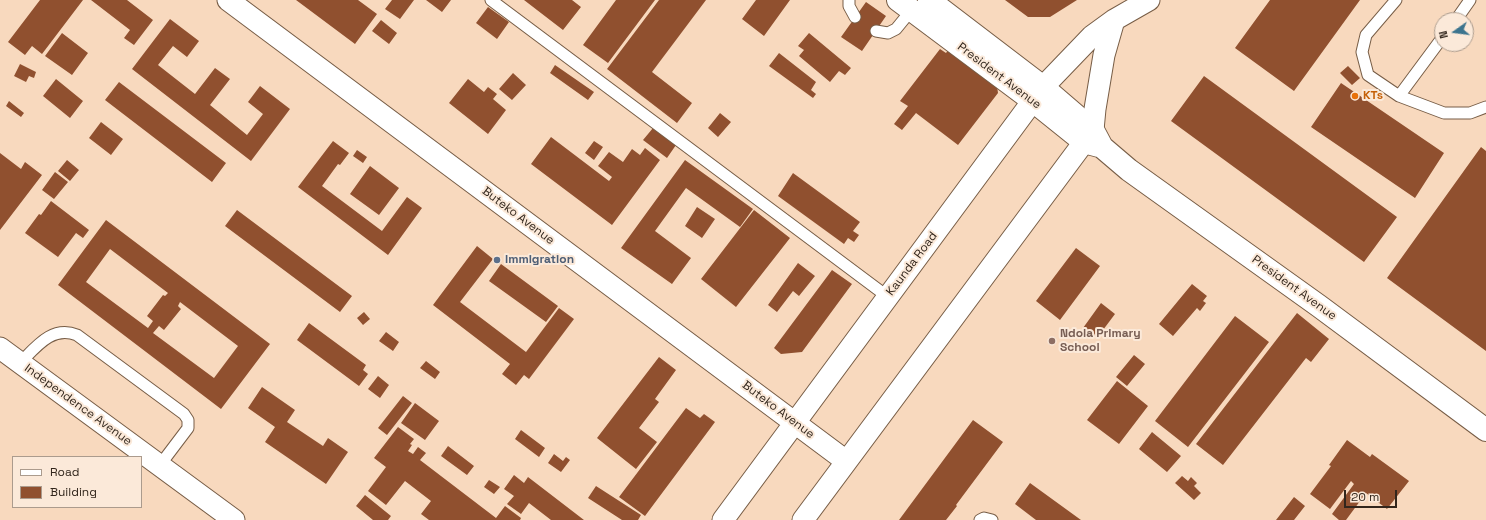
<!DOCTYPE html>
<style>
body{margin:0}
#map{position:relative;width:1486px;height:520px;overflow:hidden;background:#f8d9be;font-family:"Space Grotesk",sans-serif}
canvas{display:block}
.legend{position:absolute;left:12px;top:456px;width:130px;height:52px;box-sizing:border-box;background:#fbe9d9;border:1px solid #ab9b8d;margin:0;padding:5px 7px;list-style:none;font-size:12px;color:#32261c}
.legend li{display:flex;align-items:center;gap:8px;height:20px}
.legend b{width:20px;border:1px solid #ab9b8d}
.north{position:absolute;left:1434px;top:12px;width:40px;height:40px;box-sizing:border-box;background:#fbe9d9;border:1px solid #ab9b8d;border-radius:50%;rotate:256deg;font-size:11px;font-weight:700;line-height:16px;text-align:center;color:#32261c}
.north::after{content:'';display:block;margin:auto;width:14px;height:18px;background:#3c748e;clip-path:polygon(50% 0,100% 100%,50% 72%,0 100%)}
.scale{position:absolute;left:1344px;top:490px;width:53px;height:18px;box-sizing:border-box;border:2px solid #32261c;border-top:0;padding-left:5px;font-size:12px;line-height:14px;white-space:nowrap;color:#32261c;-webkit-text-stroke:3px #fbe9d9;paint-order:stroke}
</style>
<div id="map">
<canvas width="1486" height="520"></canvas>
<ul class="legend">
<li><b style="height:5px;background:#fff"></b>Road</li>
<li><b style="height:11px;background:#90502f"></b>Building</li>
</ul>
<div class="north">N</div>
<div class="scale">20 m</div>
</div>
<script>
const ctx = document.querySelector('canvas').getContext('2d');
ctx.lineJoin = 'round';
function fill(path, color) { ctx.fillStyle = color; ctx.fill(path, 'evenodd'); }
function stroke(path, color, width, dash) { ctx.strokeStyle = color; ctx.lineWidth = width; ctx.lineCap = dash ? 'butt' : 'round'; ctx.setLineDash(dash || []); ctx.stroke(path); }
function label(font, color, halo, rows, align = 'center') {
  ctx.font = font + ' "Space Grotesk",sans-serif'; ctx.lineWidth = 4; ctx.setLineDash([]); ctx.textBaseline = 'middle'; ctx.strokeStyle = halo; ctx.fillStyle = color; for (const [text, x, y, turn = 0] of rows) {
    ctx.save(); ctx.translate(x, y); ctx.rotate((+turn || 0) * Math.PI / 180); ctx.textAlign = isNaN(turn) ? turn : align; if (halo) ctx.strokeText(text, 0, 0); ctx.fillText(text, 0, 0); ctx.restore();
  }
}
const building = new Path2D(`
 M40 0H83L42 54 32 46 25 55 8 42Z
 M91 0H127L153 20 134 45 124 38 130 30Z
 M296 0H358L377 14 355 44Z
 M392 0H414L400 19 385 9Z
 M426 0H451L442 12Z
 M524 0H572L581 7 563 30Z
 M616 0H655L608 63 583 45Z
 M659 0H706L652 72 692 103 677 123 607 69Z
 M756 0H790L764 36 742 19Z
 M1005 0H1077L1050 17H1028Z
 M1270 0H1360L1294 91 1235 48Z
 M866 2 886 16 862 51 841 37Z
 M488 7 509 22 497 39 476 23Z
 M170 19 199 41 187 57 173 46 158 65 195 94 215 68 230 79 210 105 247 135 263 114 248 102 260 86 290 109 251 161 132 69Z
 M381 20 397 33 389 44 372 31Z
 M62 33 88 53 72 75 45 56Z
 M809 33 851 68 845 75 839 71 830 82 799 56 804 50 798 46Z
 M952 45 996 79 998 93 958 145 916 113 902 130 894 124 908 106 900 101 940 49 946 53Z
 M779 53 816 82 811 90 816 94 813 98 769 66Z
 M20 64 36 72 34 78 29 76 26 82 14 76Z
 M555 65 594 92 588 100 550 73Z
 M1348 66 1360 78 1352 85 1340 73Z
 M513 73 526 85 512 100 499 89Z
 M1204 76 1397 217 1364 262 1171 121Z
 M56 79 83 101 70 118 43 96Z
 M468 79 484 92 488 87 497 94 493 99 506 110 488 134 449 103Z
 M119 82 226 163 212 182 105 100Z
 M1341 83 1444 153 1415 198 1311 127Z
 M9 101 24 113 21 117 6 106Z
 M720 113 731 122 718 137 708 128Z
 M101 122 123 139 111 155 89 138Z
 M653 128 676 145 667 158 643 140Z
 M551 137 609 181 612 177 598 166 609 152 623 162 632 149 640 155 645 148 660 160 612 225 531 164Z
 M333 141 349 153 340 165 338 164 322 186 382 231 407 197 422 208 388 255 298 187Z
 M594 141 603 147 594 160 585 153Z
 M1481 147 1486 151V351L1387 278Z
 M357 150 367 157 363 163 353 156Z
 M0 153 21 169 25 162 42 175 0 230Z
 M67 160 79 170 70 181 58 171Z
 M685 160 753 209 740 227 686 188 655 231 691 258 672 284 621 248Z
 M370 166 399 188 379 215 350 194Z
 M55 172 68 182 54 199 42 190Z
 M793 173 860 222 853 231 859 235 854 242 848 238 844 244 778 196Z
 M51 201 89 230 83 238 76 233 58 257 25 233 39 214 41 215Z
 M697 207 715 219 702 238 685 226Z
 M237 210 352 296 340 312 225 226Z
 M754 210 790 238 736 307 701 279Z
 M106 220 270 344 221 409 58 285ZM110 249 168 293 165 296 163 295 147 316 153 321 148 328 86 282ZM180 302 238 346 214 378 153 333 159 326 164 330 181 309 178 306Z
 M477 246 493 259 460 302 526 352 559 308 574 319 529 379 524 375 516 385 502 374 510 364 433 305Z
 M1076 248 1100 266 1060 320 1036 301Z
 M798 263 815 276 799 296 793 291 777 312 768 305Z
 M501 264 558 306 546 322 489 281Z
 M832 270 852 284 802 352 781 354 774 348Z
 M1192 284 1207 296 1203 301 1206 303 1200 311 1197 308 1173 336 1159 324Z
 M1101 303 1115 314 1097 338 1083 328Z
 M364 312 370 319 363 325 357 318Z
 M1297 313 1329 339 1311 362 1306 358 1223 465 1196 444Z
 M1235 316 1269 342 1188 447 1155 421Z
 M309 323 366 365 363 370 368 374 359 386 297 340Z
 M386 332 399 342 393 351 379 341Z
 M1134 355 1145 364 1127 386 1116 377Z
 M659 357 676 370 655 399 659 402 639 428 657 442 636 469 597 438Z
 M426 361 440 372 435 379 420 368Z
 M378 376 389 385 380 398 368 389Z
 M1117 381 1148 406 1119 444 1087 420Z
 M262 387 295 410 287 422 323 446 328 438 348 452 326 484 265 442 275 427 248 408Z
 M403 396 412 403 387 435 378 428Z
 M415 403 439 421 425 440 401 423Z
 M686 408 700 418 704 414 715 422 645 516 619 497Z
 M973 420 1003 442 956 505 957 506 946 520H899Z
 M398 427 414 439 410 444 412 445 408 451 413 454 418 447 426 453 420 460 496 518 505 506 521 518 520 520H429L421 514 431 501 405 481 386 505 368 491 386 467 374 458Z
 M521 430 545 448 539 457 515 439Z
 M1152 432 1181 456 1167 472 1139 449Z
 M1347 440 1370 457 1372 454 1409 481 1387 509 1366 493 1346 520H1339L1332 514 1354 484 1351 481 1330 509 1310 494 1331 466 1329 465Z
 M448 446 474 466 467 475 441 456Z
 M554 454 563 461 566 457 570 460 561 472 548 463Z
 M514 475 524 483 528 477 584 520H551L529 503 521 514 507 504 514 496 504 489Z
 M1182 476 1188 481 1191 477 1197 483 1194 486 1201 493 1194 500 1175 483Z
 M489 480 500 487 494 494 484 487Z
 M1030 483 1081 520H1036L1015 504Z
 M596 486 641 515 638 520H622L588 498Z
 M365 495 391 516 388 520H373L356 506Z
 M1294 497 1305 506 1294 520H1276Z`);
const service = new Path2D(`
 M491 0 888 297
 M849 0V6L855 17
 M1396 0 1366 35 1362 52 1368 75 1399 96 1444 113H1470L1486 107
 M1456 20 1470 0
 M876 31 888 33 896 29 914 7
 M1399 96 1442 38
 M20 363C36 347 52 325 77 335L184 414 188 420V428L160 465
 M980 520 984 518 992 520`);
const minor = new Path2D(`
 M228 0 846 461
 M0 348 234 520
 M723 520 1043 87 1092 36 1114 20 1149 0
 M803 520 1093 130 1095 109 1104 55 1114 20`);
const secondary = new Path2D(`
 M898 0 1033 101 1084 142 1099 146
 M929 0 1043 87 1093 130 1102 147 1129 170 1319 306 1486 430`);
const markers = [
 [1355,96,4,"#e8710a"],
 [497,260,4,"#5c6f8a"],
 [1052,341,4,"#8d6e63"]
];
const streetNames = [
 ["President Avenue",999,76,37],
 ["Buteko Avenue",518,216,37],
 ["Kaunda Road",912,264,-53],
 ["President Avenue",1294,288,36],
 ["Independence Avenue",78,405,36],
 ["Buteko Avenue",778,410,37]
];
const foodNames = [
 ["KTs",1363,96]
];
const serviceNames = [
 ["Immigration",505,260]
];
const educationNames = [
 ["Ndola Primary",1060,334],
 ["School",1060,348]
];
fill(building, '#90502f');
stroke(service, '#775d46', 13);
stroke(minor, '#775d46', 23);
stroke(secondary, '#775d46', 24);
stroke(service, '#fff', 11);
stroke(minor, '#fff', 21);
stroke(secondary, '#fff', 22);
for (const [x, y, r, color] of markers) { const dot = new Path2D(); dot.arc(x, y, r, 0, 2 * Math.PI); ctx.fillStyle = color; ctx.fill(dot); stroke(dot, '#fbe9d9', 1.5); }
label('12px', '#32261c', '#fbe9d9', streetNames);
label('bold 12px', '#c56008', '#fbe9d9', foodNames, 'left');
label('bold 12px', '#4e5e75', '#fbe9d9', serviceNames, 'left');
label('bold 12px', '#785e54', '#fbe9d9', educationNames, 'left');
</script>
